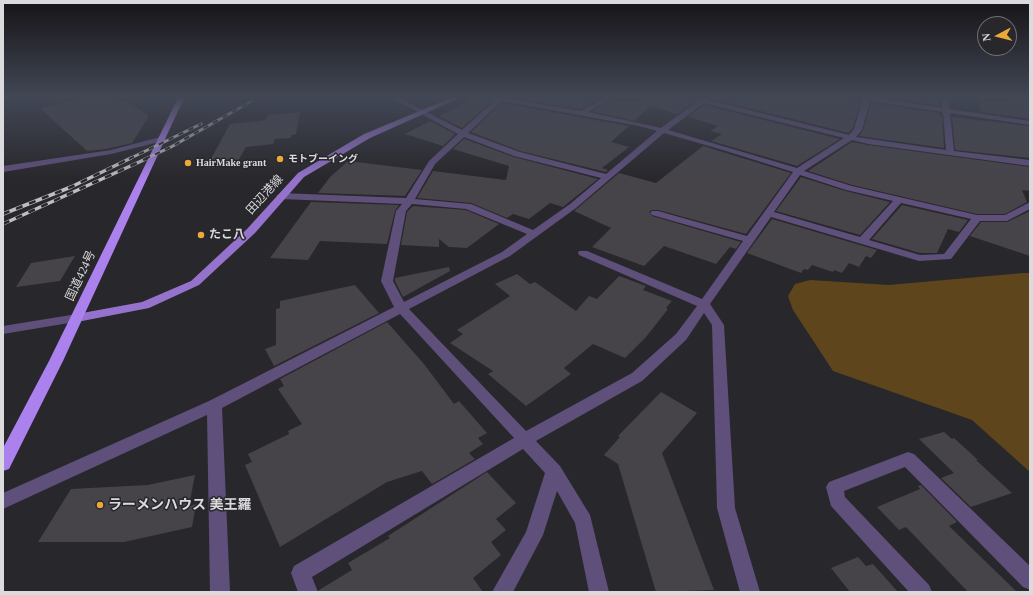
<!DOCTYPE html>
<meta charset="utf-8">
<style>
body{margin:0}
#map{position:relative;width:1033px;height:595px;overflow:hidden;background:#28272b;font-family:"Times New Roman",serif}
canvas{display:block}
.frame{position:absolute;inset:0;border:4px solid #dbdadd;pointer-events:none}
.north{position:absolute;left:977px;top:16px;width:40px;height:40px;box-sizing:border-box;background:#28272b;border:1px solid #706f72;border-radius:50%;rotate:263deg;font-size:11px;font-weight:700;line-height:16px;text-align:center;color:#dbdadd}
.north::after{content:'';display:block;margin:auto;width:14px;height:18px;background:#eba93a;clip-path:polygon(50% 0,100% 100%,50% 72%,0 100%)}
</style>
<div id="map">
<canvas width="1033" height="595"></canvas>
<div class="frame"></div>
<div class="north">N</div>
</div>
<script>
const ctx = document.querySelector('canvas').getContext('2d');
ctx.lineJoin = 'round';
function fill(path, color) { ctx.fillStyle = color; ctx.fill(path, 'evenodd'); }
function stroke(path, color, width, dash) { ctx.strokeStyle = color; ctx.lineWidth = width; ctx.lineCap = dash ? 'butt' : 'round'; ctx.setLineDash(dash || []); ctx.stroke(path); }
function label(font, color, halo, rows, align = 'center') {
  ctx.font = font + ' "Times New Roman","Noto Sans JP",serif'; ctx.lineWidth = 3; ctx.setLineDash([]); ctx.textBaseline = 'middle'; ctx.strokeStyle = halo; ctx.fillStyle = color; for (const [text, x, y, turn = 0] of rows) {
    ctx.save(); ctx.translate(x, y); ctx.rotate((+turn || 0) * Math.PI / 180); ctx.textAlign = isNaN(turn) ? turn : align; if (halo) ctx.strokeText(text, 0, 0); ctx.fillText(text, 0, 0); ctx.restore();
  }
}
const green = new Path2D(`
 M1023 273H1030V472L972 420 833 371 793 310 788 296 795 284 810 280 889 285Z`);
const building = new Path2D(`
 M85 98H114L122 103 127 101 149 116 132 143 106 149 87 151 40 108Z
 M476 98H492L493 100 462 128 439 116Z
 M511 98H586L583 100H597L580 109Z
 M641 98H694L695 101 677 114 650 106 634 121 592 111 610 101H641Z
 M710 98H837L860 102 853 128 848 133Z
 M909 98H939V106L909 101Z
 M1011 98H1030V119L981 112 979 101 1003 102Z
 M502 103 629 126 611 142 629 147 602 168 608 170 606 172 520 151 471 132Z
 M871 103 939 113V115L942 116 944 148 859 136 863 130Z
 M704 105 840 139 797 166 711 141 722 134 710 131 718 126 688 117Z
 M300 112 296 134 291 135V138L275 139 273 144 246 147 235 166 206 168 230 124 266 120 268 115Z
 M952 117 1030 126V158L955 150Z
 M430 121 455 134 443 146 405 134Z
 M464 139 514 157 598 179 563 207 550 203 529 219 513 214 507 218 471 203 417 198 433 171 506 180 509 166 453 149Z
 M852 142 868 145 1030 167V191L1022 190 1027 202 1005 214H977L852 185 808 171Z
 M703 146 791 173 746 234 658 210H652L649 212 652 216 741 242 736 249 730 247 716 264 664 246 644 266 592 247 611 228 574 211 619 173 656 183Z
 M348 161 422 170 405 196 318 193 330 177Z
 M801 177 846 191 890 202 860 235 776 211Z
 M311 202 399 205 395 211 387 244 320 241 308 260 270 258Z
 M902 205 968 220 959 232 948 229 937 253H920L872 239Z
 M413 206 466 210 499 224 467 248 449 247 439 239V247L401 245 407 212Z
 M1030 211V256L970 236 981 222H1007Z
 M772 219 877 250 871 258 866 256 859 267 849 263 842 273 834 270 833 272 812 265 808 270 804 269 801 273 747 253Z
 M75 256 60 281 16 287 31 263Z
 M449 267 450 271 403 297 395 281V278Z
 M517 274 530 284 535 282 576 311 589 296 597 299 619 276 646 286 643 290 672 301 666 308 668 309 646 337 625 358 593 344 564 368 571 374 526 406 488 374 493 371 450 343 463 334 457 330 510 296 495 284Z
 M355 285 379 313 274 366 265 349 276 345V309L280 308V301Z
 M387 322 424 364 454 404 459 401 487 433 478 438 483 444 469 453 475 459 432 484 422 471 387 482 280 547 245 465 252 462 248 454 289 434 288 431 302 424 278 389 284 386 280 379Z
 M661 392 697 413 662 453 714 590 656 592 618 464 604 455 620 437 618 436Z
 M944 432 952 439 954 438 978 460H976L1012 493 971 507 941 478 954 473 919 439Z
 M487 472 516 503 496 519 506 530 491 542 501 555 473 578 483 592H319V590L352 570 348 563 390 538 388 536Z
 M195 475 189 506 196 504 192 527 124 542H38L71 489 148 485Z
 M921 485 957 522 949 526 1017 592H968L906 527 899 530 877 507 920 489 918 486Z
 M858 557 866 566 873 564 898 592H850L831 568Z`);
const minor = new Path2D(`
 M392 98H399L462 130 495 100 493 98H505L580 111 605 98H612L588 112 661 128 698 101 695 99 696 98H709L708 100 849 135 854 129 863 98H876L942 108V98H948L949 109 1030 121V125L950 113 954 151 1030 160V166L868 144 852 140 804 171 852 186 977 215H1005L1030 202V209L1007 221H980L951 259 919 261 771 217 710 304 724 325 735 508 760 592H740L717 508 712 325 704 313 686 340 642 381 536 441 560 466 590 515 609 592H589L575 523 557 491 543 535 513 592H492L526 532 545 473 523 449 312 577 318 592H298L291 573 294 566 514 438 400 314 222 408 230 592H210L207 415 3 509V493L209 401 394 307 381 281 396 211 402 204 281 199 276 196 281 193 406 198 429 161 458 134ZM502 101 639 126 657 131 606 174 520 152 468 133ZM870 101 943 112 946 150 856 137 862 130ZM704 103 844 138 797 168 668 130ZM664 133 723 150 793 172 747 236 658 211H652L650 213 652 215 743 241 702 299 587 251H579L578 253 579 255 697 306 676 334 632 373 526 431 409 309 510 256 576 208ZM464 137 514 156 601 178 570 204 533 230 471 204 415 199 435 164ZM800 175 846 190 893 201 860 237 774 212ZM901 203 971 219 944 254 920 255 869 240ZM412 204 466 209 527 234 502 252 404 302 393 281 406 211Z
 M160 137H163V141L111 154 3 172V166L111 150Z
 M77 314 81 315 83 318 81 321 3 334V326Z
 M908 452 914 454 1030 566V590L1023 587 905 467 844 491 845 497 929 585 932 592H909L831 506 826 487 829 482Z`);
const major = new Path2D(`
 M451 98H459L370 138 304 177 255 233 199 285 149 308 77 322 73 321 71 318 73 315 77 314 142 302 191 281 247 229 298 173 364 134Z`);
const highway = new Path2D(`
 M178 98H184L63 361 9 469 3 471V448L49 361Z`);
const railFar1 = new Path2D(`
 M129 159 201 124
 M145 159 171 147 257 98`);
const rail = new Path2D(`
 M3 214 71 187 131 158
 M3 224 148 158`);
const markers = [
 [280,159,4,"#eba93a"],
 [188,163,4,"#eba93a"],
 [201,235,4,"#eba93a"],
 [100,505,4,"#eba93a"]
];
const farPoinames = [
 ["モトブーイング",288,159],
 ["HairMake grant",196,163]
];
const streetNames = [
 ["田辺港線",265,195,-48],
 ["国道424号",81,276,-65]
];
const poiNames = [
 ["たこ八",209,235]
];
const nearPoinames = [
 ["ラーメンハウス 美王羅",108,505]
];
fill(green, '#5f451c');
fill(building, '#464449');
fill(minor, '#5e4f7b');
fill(major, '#9573cd');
fill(highway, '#ab81ee');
stroke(railFar1, '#bebdc0', 3);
stroke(rail, '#bebdc0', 3.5);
stroke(railFar1, '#28272b', 2, [5.5]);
stroke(rail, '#28272b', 2.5, [7]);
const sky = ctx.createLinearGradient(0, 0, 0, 181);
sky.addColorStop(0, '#161518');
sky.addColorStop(0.54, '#424755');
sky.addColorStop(1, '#42475500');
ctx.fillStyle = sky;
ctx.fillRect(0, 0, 1033, 181);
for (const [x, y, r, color] of markers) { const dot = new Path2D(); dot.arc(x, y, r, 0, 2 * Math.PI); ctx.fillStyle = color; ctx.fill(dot); stroke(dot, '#28272b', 1.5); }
label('bold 10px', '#dbdadd', '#28272b', farPoinames, 'left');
label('12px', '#dbdadd', '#28272b', streetNames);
label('bold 12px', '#dbdadd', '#28272b', poiNames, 'left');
label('bold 14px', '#dbdadd', '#28272b', nearPoinames, 'left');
</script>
